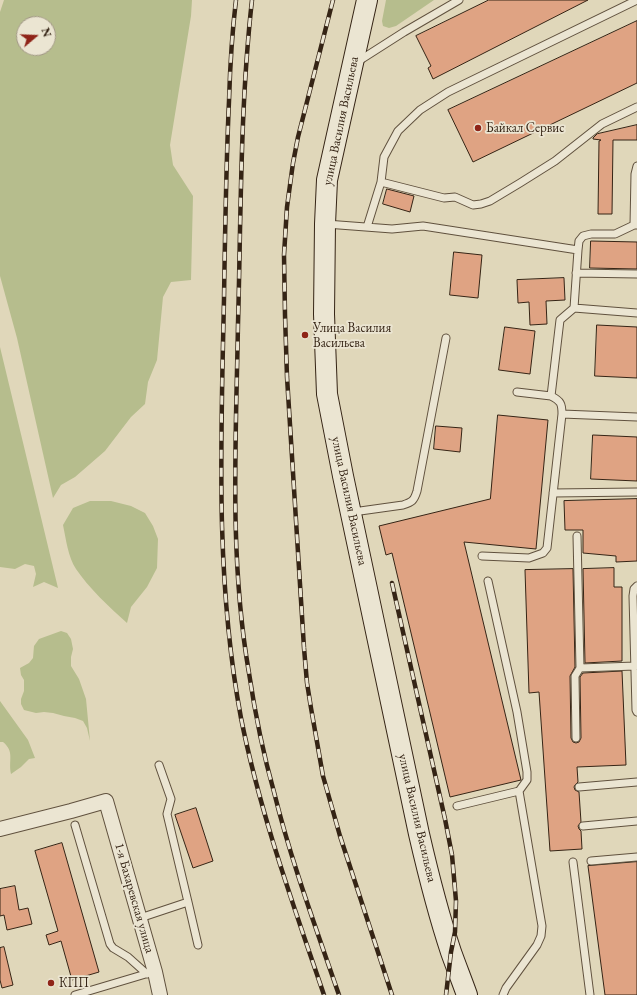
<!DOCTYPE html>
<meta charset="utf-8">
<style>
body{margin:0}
#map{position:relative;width:637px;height:995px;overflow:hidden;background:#e0d7ba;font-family:"EB Garamond",serif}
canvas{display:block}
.north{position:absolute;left:16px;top:16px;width:40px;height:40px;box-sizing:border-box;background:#ebe5d2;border:1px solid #a29886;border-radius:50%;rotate:71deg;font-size:11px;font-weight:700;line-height:16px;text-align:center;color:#352415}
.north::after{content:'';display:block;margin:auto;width:14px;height:18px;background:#8f2418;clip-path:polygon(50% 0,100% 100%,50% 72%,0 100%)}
</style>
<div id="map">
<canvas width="637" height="995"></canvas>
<div class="north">N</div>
</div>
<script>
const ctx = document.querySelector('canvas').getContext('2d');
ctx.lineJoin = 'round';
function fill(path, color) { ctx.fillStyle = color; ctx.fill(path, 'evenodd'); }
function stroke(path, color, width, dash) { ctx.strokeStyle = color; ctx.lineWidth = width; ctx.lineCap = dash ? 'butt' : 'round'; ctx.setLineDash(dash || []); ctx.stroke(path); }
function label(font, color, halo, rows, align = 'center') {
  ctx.font = font + ' "EB Garamond",serif'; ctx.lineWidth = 3.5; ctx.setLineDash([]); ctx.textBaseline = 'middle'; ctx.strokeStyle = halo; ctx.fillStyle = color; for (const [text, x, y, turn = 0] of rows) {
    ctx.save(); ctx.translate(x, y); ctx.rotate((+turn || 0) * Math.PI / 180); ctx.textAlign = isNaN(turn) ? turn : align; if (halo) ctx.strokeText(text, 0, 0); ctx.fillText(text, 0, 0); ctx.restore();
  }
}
const green = new Path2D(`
 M4 0H192L191 16 170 145 173 165 193 196 191 280 171 282 163 297 157 360 148 382 145 404 131 417 105 451 75 477 61 485 53 498 17 338 0 276V12ZM24 24H48V48H24Z
 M386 0H434L396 26 389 28 383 26 382 21Z
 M0 347 58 588 44 582 33 587 36 574 34 566 25 564 15 569 0 567Z
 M90 501H111L131 506 145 513 153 526 158 539 157 568 147 587 131 607 127 623C110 608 88 587 76 569 68 557 66 539 63 525L73 508Z
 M61 631 67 633 71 639 73 649 71 657V666L79 679 86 699 90 741 87 728 83 721 75 718 64 716 53 713 44 712 36 713 24 710 21 704V699L24 691V680L21 675 20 668 29 663 33 658 34 646 39 639Z
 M0 701 28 740 35 758 29 759 21 767 11 774C8 760 15 752 3 742H0Z`);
const building = new Path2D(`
 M489 0H588L433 79 428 68 431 66 416 36Z
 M637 21V83L473 162 448 110Z
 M637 125V140H613L612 214H598L599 141 601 140 593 139V138L597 134Z
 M387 189 414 196 410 212 383 204Z
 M591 241 637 242V269L590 268Z
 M454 252 482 255 478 298 450 295Z
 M564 278 565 300 546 301 547 324 530 325 529 302 518 303 517 280Z
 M597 325 637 327V378L595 376Z
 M505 327 535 331 530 374 499 370Z
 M498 415 548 420 536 549 464 542 521 780 450 797 392 553 386 555 379 526 490 499Z
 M436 426 462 428 460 452 434 449Z
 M593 435 637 437V481L591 479Z
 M637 499V561L616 562V556L583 553V530H565L564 501Z
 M614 568V587H622V661L585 663 583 569Z
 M573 569 575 667 570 676 571 738 573 742 576 743 579 742 581 738 580 677 583 673 622 671 626 765 577 767 578 782 575 785 574 787 575 790 579 792 581 822 578 826 579 829 581 831 582 849 550 851 539 692 529 693 525 570Z
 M196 808 213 861 193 868 175 815Z
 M62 843 99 972 72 980 61 941 49 945 46 935 58 931 35 851Z
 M637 862V995H605L588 866Z
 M15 886 19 910 28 908 32 924 7 930 4 915 0 916V889Z
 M4 947 13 985 2 988 0 980V948Z`);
const service = new Path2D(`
 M357 62 404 32 459 0
 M381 182 384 157 398 131 420 110 448 92 637 0
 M326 224 392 229 423 226 578 250 574 308 560 320 551 396C561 401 562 404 562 414L547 548 543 553 529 558 482 556
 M634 225 635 174 637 166
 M367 227 381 182 444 198 455 197 473 205 481 204 490 201 520 183 555 161 602 124 637 107
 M578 250 579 241 583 236 591 234H615L634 225H637
 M576 273 637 274
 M574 308 637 313
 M517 392 551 396
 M562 414 637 417
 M553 493 637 492
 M353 512 403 505C412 502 414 501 417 491L446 338
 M577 536 580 668 635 666
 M488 581 517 712 527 772V780L519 791 542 926 541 936 537 945 506 988 503 995
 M637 586 634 589 633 596 636 710 637 712
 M576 738 575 676 580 668
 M579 787 637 782
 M457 806 519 791
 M75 825 110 944 113 948 128 957 147 974
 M583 826 637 821
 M591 861 637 857
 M573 862 590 995
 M188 902 198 945
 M140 918 188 902 167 814 171 799 159 765
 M75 995 149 973`);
const minor = new Path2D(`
 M0 829 71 811 106 801 155 972 160 995`);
const secondary = new Path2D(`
 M367 0 327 180 325 224 324 314 327 394 343 476 419 834C428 873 438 913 451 952 456 966 462 981 467 995`);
const rail = new Path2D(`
 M236 0C232 33 230 67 229 101 226 167 225 233 224 299 221 439 215 580 241 718 260 813 293 904 324 995
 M252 0C240 107 241 216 238 324 236 441 229 558 249 673 255 713 263 753 274 792 291 861 316 928 339 995
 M333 0 298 137 293 163 287 207 284 255 285 315 287 377 304 648 307 683 311 708 323 776 340 836 392 995
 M392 583 445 819 452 855 456 901 455 932 451 952 446 995`);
const markers = [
 [478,128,4,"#8f2418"],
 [305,335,4,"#8f2418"],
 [51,983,4,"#8f2418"]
];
const streetNames = [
 ["улица Василия Васильева",341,121,-78],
 ["улица Василия Васильева",349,501,78],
 ["улица Василия Васильева",417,818,77],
 ["1-я Бахаревская улица",134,898,74]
];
const poiNames = [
 ["Байкал Сервис",486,128],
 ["Улица Василия",313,328],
 ["Васильева",313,343],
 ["КПП",59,983]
];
fill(green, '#b6bd8d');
fill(building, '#dfa383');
stroke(building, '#352415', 1);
stroke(service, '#60513e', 9);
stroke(minor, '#60513e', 16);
stroke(secondary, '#352415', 22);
stroke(service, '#ebe5d2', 7);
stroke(minor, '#ebe5d2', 14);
stroke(secondary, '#ebe5d2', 20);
stroke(rail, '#352415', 4.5);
stroke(rail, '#ebe5d2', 3, [9]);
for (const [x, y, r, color] of markers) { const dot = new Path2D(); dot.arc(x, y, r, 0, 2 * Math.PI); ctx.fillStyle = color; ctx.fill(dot); stroke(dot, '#ebe5d2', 1.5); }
label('13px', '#352415', '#ebe5d2', streetNames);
label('13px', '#352415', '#ebe5d2', poiNames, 'left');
</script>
